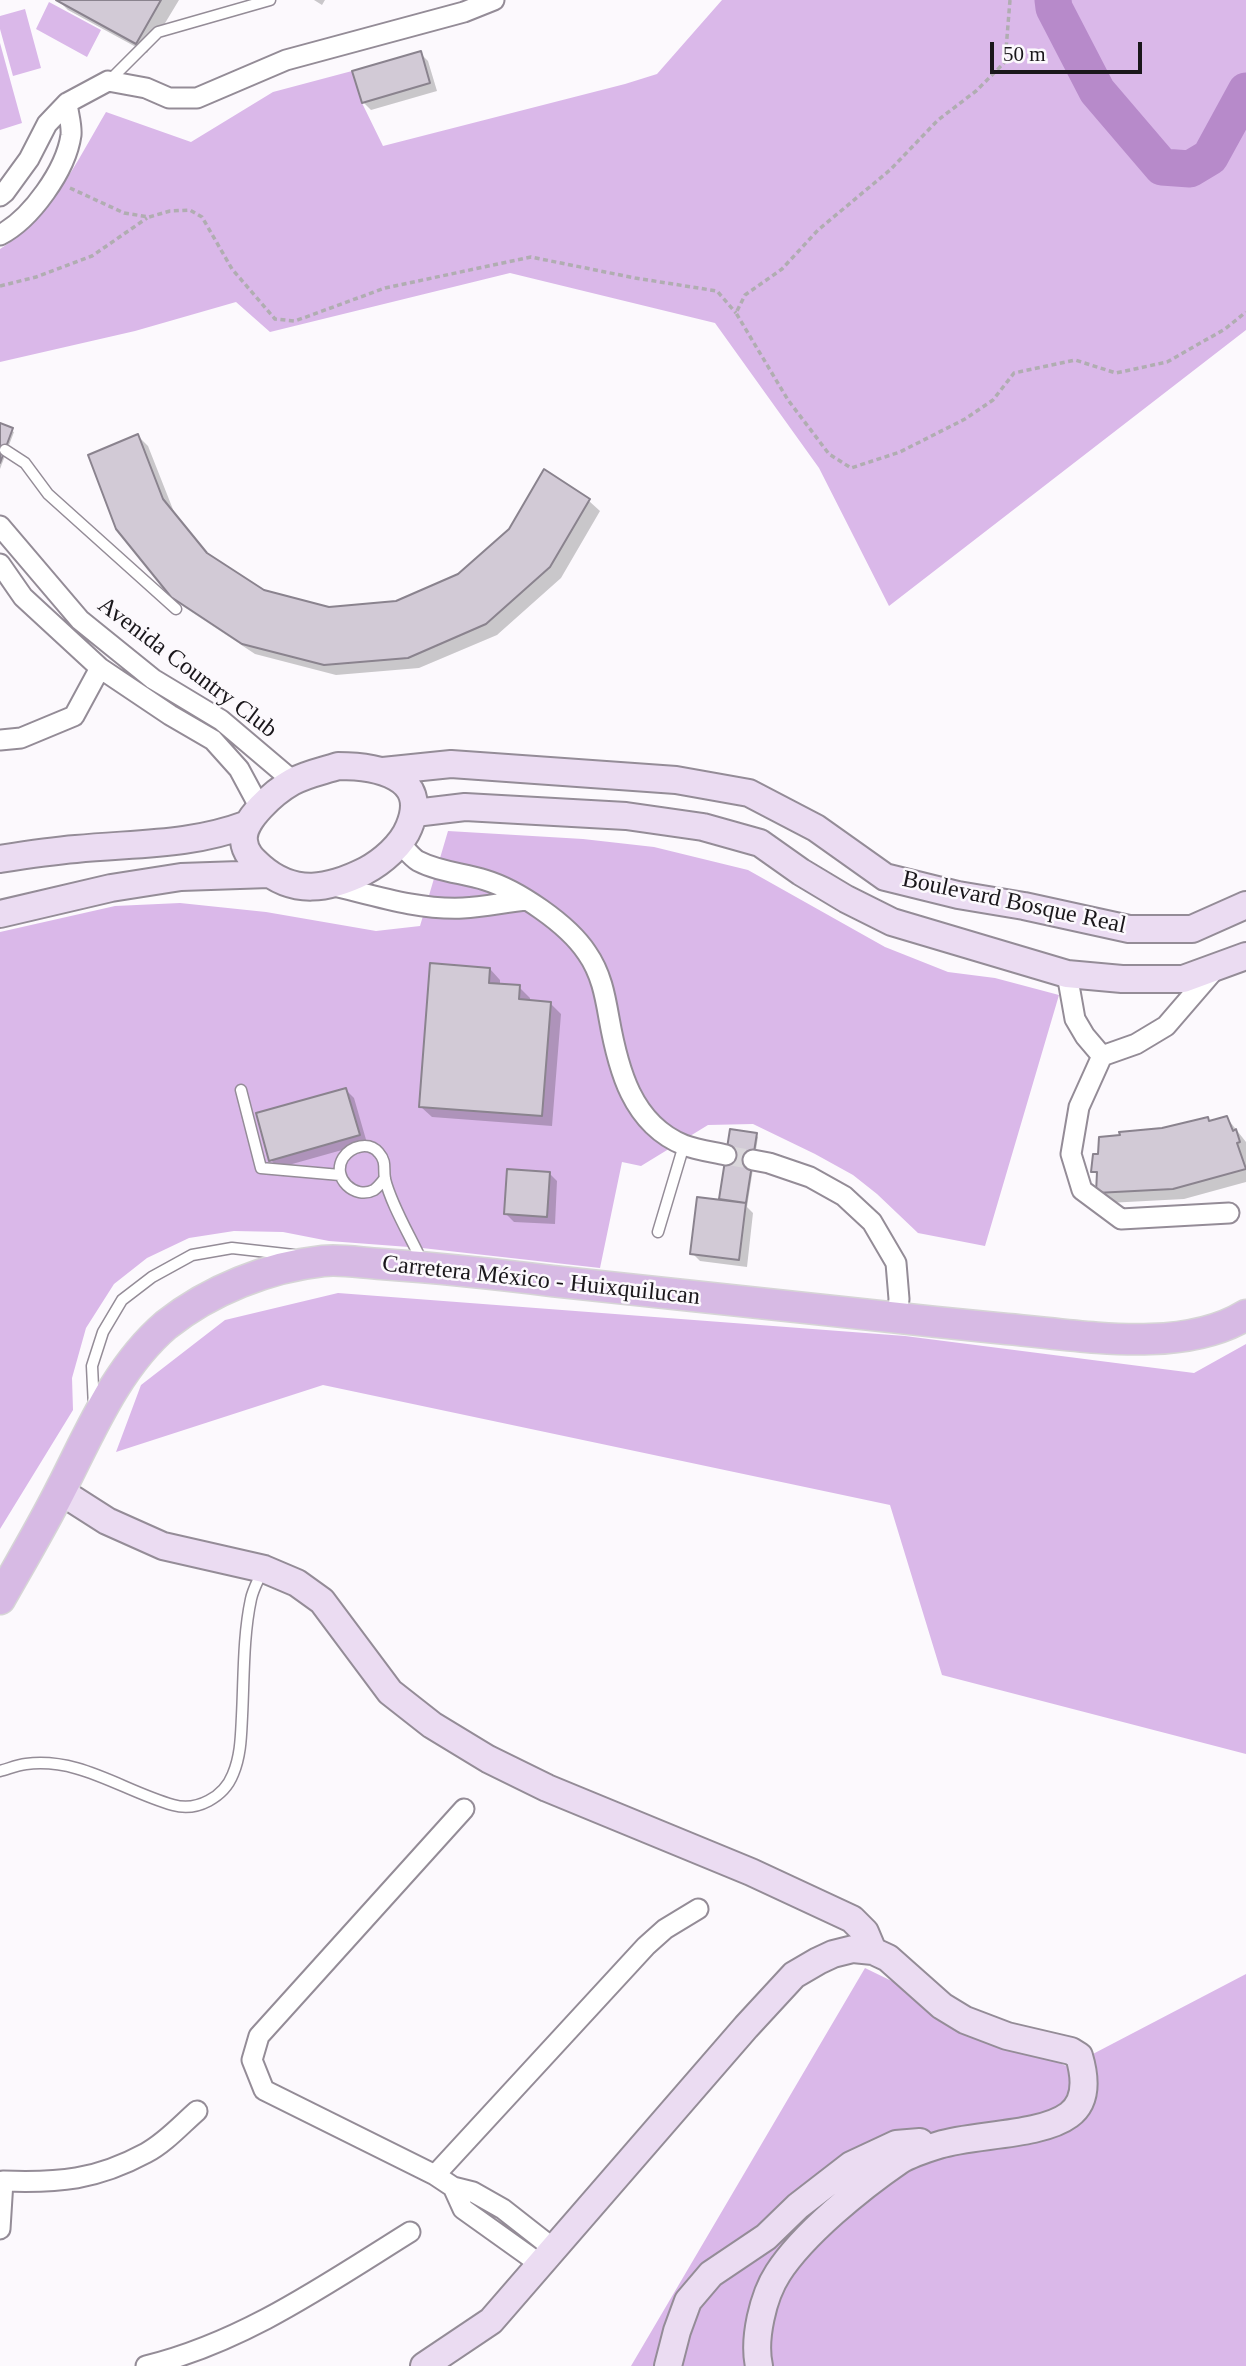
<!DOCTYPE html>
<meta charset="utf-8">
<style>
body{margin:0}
#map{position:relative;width:1246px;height:2366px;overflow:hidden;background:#fcf9fd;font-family:Georgia,serif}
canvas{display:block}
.scale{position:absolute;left:990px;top:42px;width:152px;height:32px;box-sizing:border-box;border:4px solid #1a171b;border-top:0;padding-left:9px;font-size:21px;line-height:24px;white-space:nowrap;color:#1a171b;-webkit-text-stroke:5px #fcf9fd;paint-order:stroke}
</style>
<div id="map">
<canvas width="1246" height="2366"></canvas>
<div class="scale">50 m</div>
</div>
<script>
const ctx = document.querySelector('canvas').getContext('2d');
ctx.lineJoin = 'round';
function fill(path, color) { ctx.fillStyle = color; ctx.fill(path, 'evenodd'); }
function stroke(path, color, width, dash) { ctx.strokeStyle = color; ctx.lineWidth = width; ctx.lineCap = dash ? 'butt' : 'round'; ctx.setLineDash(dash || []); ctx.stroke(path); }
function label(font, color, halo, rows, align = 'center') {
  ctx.font = font + ' Georgia,serif'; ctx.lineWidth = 5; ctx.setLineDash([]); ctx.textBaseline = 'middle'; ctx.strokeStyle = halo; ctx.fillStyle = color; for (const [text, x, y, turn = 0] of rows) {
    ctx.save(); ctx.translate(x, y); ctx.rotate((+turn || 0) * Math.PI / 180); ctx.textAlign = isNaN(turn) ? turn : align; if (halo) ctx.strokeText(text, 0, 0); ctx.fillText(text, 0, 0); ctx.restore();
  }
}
const green = new Path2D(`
 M722 0H1246V330L889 606 819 468 715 323 510 273 270 332 236 302 135 331 0 362V249C50 219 77 161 106 112L191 142 273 92 352 71 362 103 383 146 625 84 657 74Z
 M49 2 101 30 87 57 36 29Z
 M25 9 41 68 13 76 0 29V16Z
 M0 43 22 123 0 130Z
 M448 831 583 839 654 847 748 870 885 947 948 972 995 978 1059 995 985 1246 918 1233 877 1194 853 1175 815 1154 753 1124 708 1125 641 1166 622 1162 600 1268 422 1248 329 1241 283 1232 234 1231 189 1238 147 1258 114 1284 86 1328 72 1378 73 1410 0 1529V932L115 906 180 903 266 912 376 931 420 926Z
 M338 1293 905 1336 1194 1373 1246 1344V1754L942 1675 890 1505 323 1385 116 1452 141 1385 225 1320Z
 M865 1968 1068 2067 1246 1974V2366H631Z`);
const shadow = new Path2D(`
 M58 0H179L147 53 68 10Z
 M314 0H325L322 5Z
 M420 53 428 61 437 91 371 110 363 102Z
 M0 425 14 432 0 469Z
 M138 436 148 446 174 512 210 557 263 591 329 608 396 603 458 576 510 530 545 471 589 501 600 511 561 578 497 635 419 668 336 675 255 654 184 607 172 596Z
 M490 969 500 980V985L519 987 530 998V1002L550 1003 561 1014 552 1126 432 1117 421 1107Z
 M346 1090 354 1098 367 1143 278 1168 271 1160Z
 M1227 1118 1246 1142V1182L1184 1199 1108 1203 1098 1192 1099 1176 1093 1171 1163 1130 1207 1119 1210 1122Z
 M756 1135 758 1137 747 1207 753 1213 747 1267 700 1261 692 1253 724 1202 721 1198Z
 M549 1173 557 1181 555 1224 514 1222 506 1214Z`);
const river = new Path2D(`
 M1053 0 1054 8 1097 91 1162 167 1190 169 1210 157 1246 91`);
const building = new Path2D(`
 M56 0H161L136 44Z
 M421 51 430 83 362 103 352 71Z
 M0 423 13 428 0 463Z
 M138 434 163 499 207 553 264 590 329 607 396 601 458 574 509 529 544 469 590 499 550 567 486 624 408 658 324 665 242 644 171 597 116 529 88 455Z
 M430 963 490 968 489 983 520 985 519 999 551 1002 542 1116 419 1107Z
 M346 1088 360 1135 269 1161 256 1113Z
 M1227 1116 1233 1131 1236 1129 1240 1142 1237 1143 1246 1169 1173 1189 1096 1193 1097 1172H1091L1093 1154H1098L1099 1137 1120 1135 1119 1132 1162 1128 1208 1117 1209 1121Z
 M730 1129 757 1133 746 1203 719 1199Z
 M507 1169 550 1172 547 1217 504 1214Z
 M697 1197 746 1203 739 1260 690 1254Z`);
const streetTunnel = new Path2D(`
 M726 1155 753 1160`);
const path = new Path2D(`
 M1010 0 1005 62 976 91 938 120 890 170 818 230 782 269 745 295 736 313 788 400 829 454 851 468 900 452 965 419 993 400 1014 373 1075 360 1116 373 1167 362 1225 329 1246 312
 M70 188 124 213 149 217 170 211 190 210 202 217 232 269 275 319 295 321 385 288 531 257 635 278 717 291 736 313
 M0 286 36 277 92 256 147 218`);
const lane = new Path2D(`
 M109 81 158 32 270 0
 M5 450 25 463 48 494 176 609
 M241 1090 261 1168 340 1175
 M385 1178C382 1182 378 1187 374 1190 355 1200 331 1178 343 1158 351 1146 369 1141 379 1153 387 1162 383 1169 385 1179 391 1205 412 1239 423 1264
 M658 1232 684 1145
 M94 1407 92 1366 103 1332 122 1300 152 1277 192 1255 232 1248 294 1255
 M0 1771C8 1769 17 1765 26 1764 80 1757 123 1791 173 1805 197 1812 224 1797 233 1774 241 1755 241 1735 242 1716 244 1677 243 1636 251 1599 253 1589 259 1579 263 1569`);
const street = new Path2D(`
 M0 196 5 192 29 159 47 124 67 103 108 81 146 88 169 98H197L286 60 464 12 494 0
 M0 235C31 219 66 170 71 135 72 125 68 113 67 103
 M0 526 80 620 153 679 221 720 293 781
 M0 564 23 597 100 668 170 715 213 740 239 769 260 808
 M0 740 21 738 74 716 100 668
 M399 842C405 848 411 857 418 861 439 872 463 873 485 880 518 890 568 924 587 953 601 973 605 995 609 1018 618 1069 632 1124 684 1145 697 1150 713 1152 726 1155
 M330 885C373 895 417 910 463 908 484 907 506 902 527 900
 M1216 968 1166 1026 1136 1044 1102 1056 1079 1107 1071 1154 1082 1190 1121 1219 1229 1213
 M1067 974 1075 1019 1085 1036 1102 1056
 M753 1160 769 1163 810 1177 844 1196 872 1222 896 1263 899 1299 897 1318
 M464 1809 259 2036 252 2060 264 2090 435 2175 453 2187 473 2192 503 2209 554 2249
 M435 2175 646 1946 665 1929 698 1909
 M453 2187 463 2209 540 2264
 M0 2229 3 2181C59 2183 96 2180 146 2153 165 2143 181 2125 197 2111
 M146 2366C244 2342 325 2285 410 2232`);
const secondary = new Path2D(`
 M338 766C375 766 431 775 409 827 402 845 382 862 365 871 329 889 294 896 261 867 253 860 245 853 244 841 241 820 276 791 292 782 306 774 323 771 338 766Z
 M383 771 451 764 676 780 749 793 816 828 885 877 958 895 1024 906 1129 929H1192L1246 905
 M415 813 465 807 626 816 703 827 760 843 801 872 846 899 892 922 1067 974 1122 979H1183L1246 956
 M0 859C25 855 51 851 76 849 137 843 189 846 248 824
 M0 914 111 888 181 877 269 874
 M60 1491 107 1521 163 1546 264 1569 297 1583 322 1601 390 1692 432 1725 488 1759 547 1788 751 1872 852 1919 865 1932 873 1951
 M424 2366 491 2321 746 2027 794 1975 818 1961 833 1954 853 1949 873 1951 888 1958 942 2006 965 2020 1007 2036 1071 2051 1079 2056C1085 2076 1088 2101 1069 2115 1041 2136 973 2134 939 2145 926 2149 910 2154 899 2161 861 2187 803 2234 778 2273 763 2296 753 2339 759 2366
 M668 2366 677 2331 688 2301 711 2274 766 2237 798 2206 851 2165 896 2144 920 2142`);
const primary = new Path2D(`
 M0 1599C21 1562 43 1525 62 1487 91 1430 117 1367 166 1325 210 1290 268 1267 323 1261 342 1259 362 1263 381 1264 438 1268 495 1274 552 1281 703 1297 855 1314 1007 1329 1080 1335 1181 1355 1246 1315`);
const streetNames = [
 ["Avenida Country Club",187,668,37],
 ["Boulevard Bosque Real",1014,903,12],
 ["Carretera México - Huixquilucan",541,1281,6]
];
fill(green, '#dab8e9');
fill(shadow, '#0003');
stroke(river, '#b78aca', 37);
fill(building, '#d2cad6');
stroke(building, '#8a838e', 2);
stroke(streetTunnel, '#dad7db', 19, [19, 10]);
stroke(lane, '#948c97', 13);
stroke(street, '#948c97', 23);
stroke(secondary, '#948c97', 30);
stroke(primary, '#d6d5d6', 33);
stroke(path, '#b0adb1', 3.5, [5, 3.5]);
stroke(lane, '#fff', 10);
stroke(street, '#fff', 19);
stroke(secondary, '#ebdcf2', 26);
stroke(primary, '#d7bae4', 30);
label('24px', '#1a171b', '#fcf9fd', streetNames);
</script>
